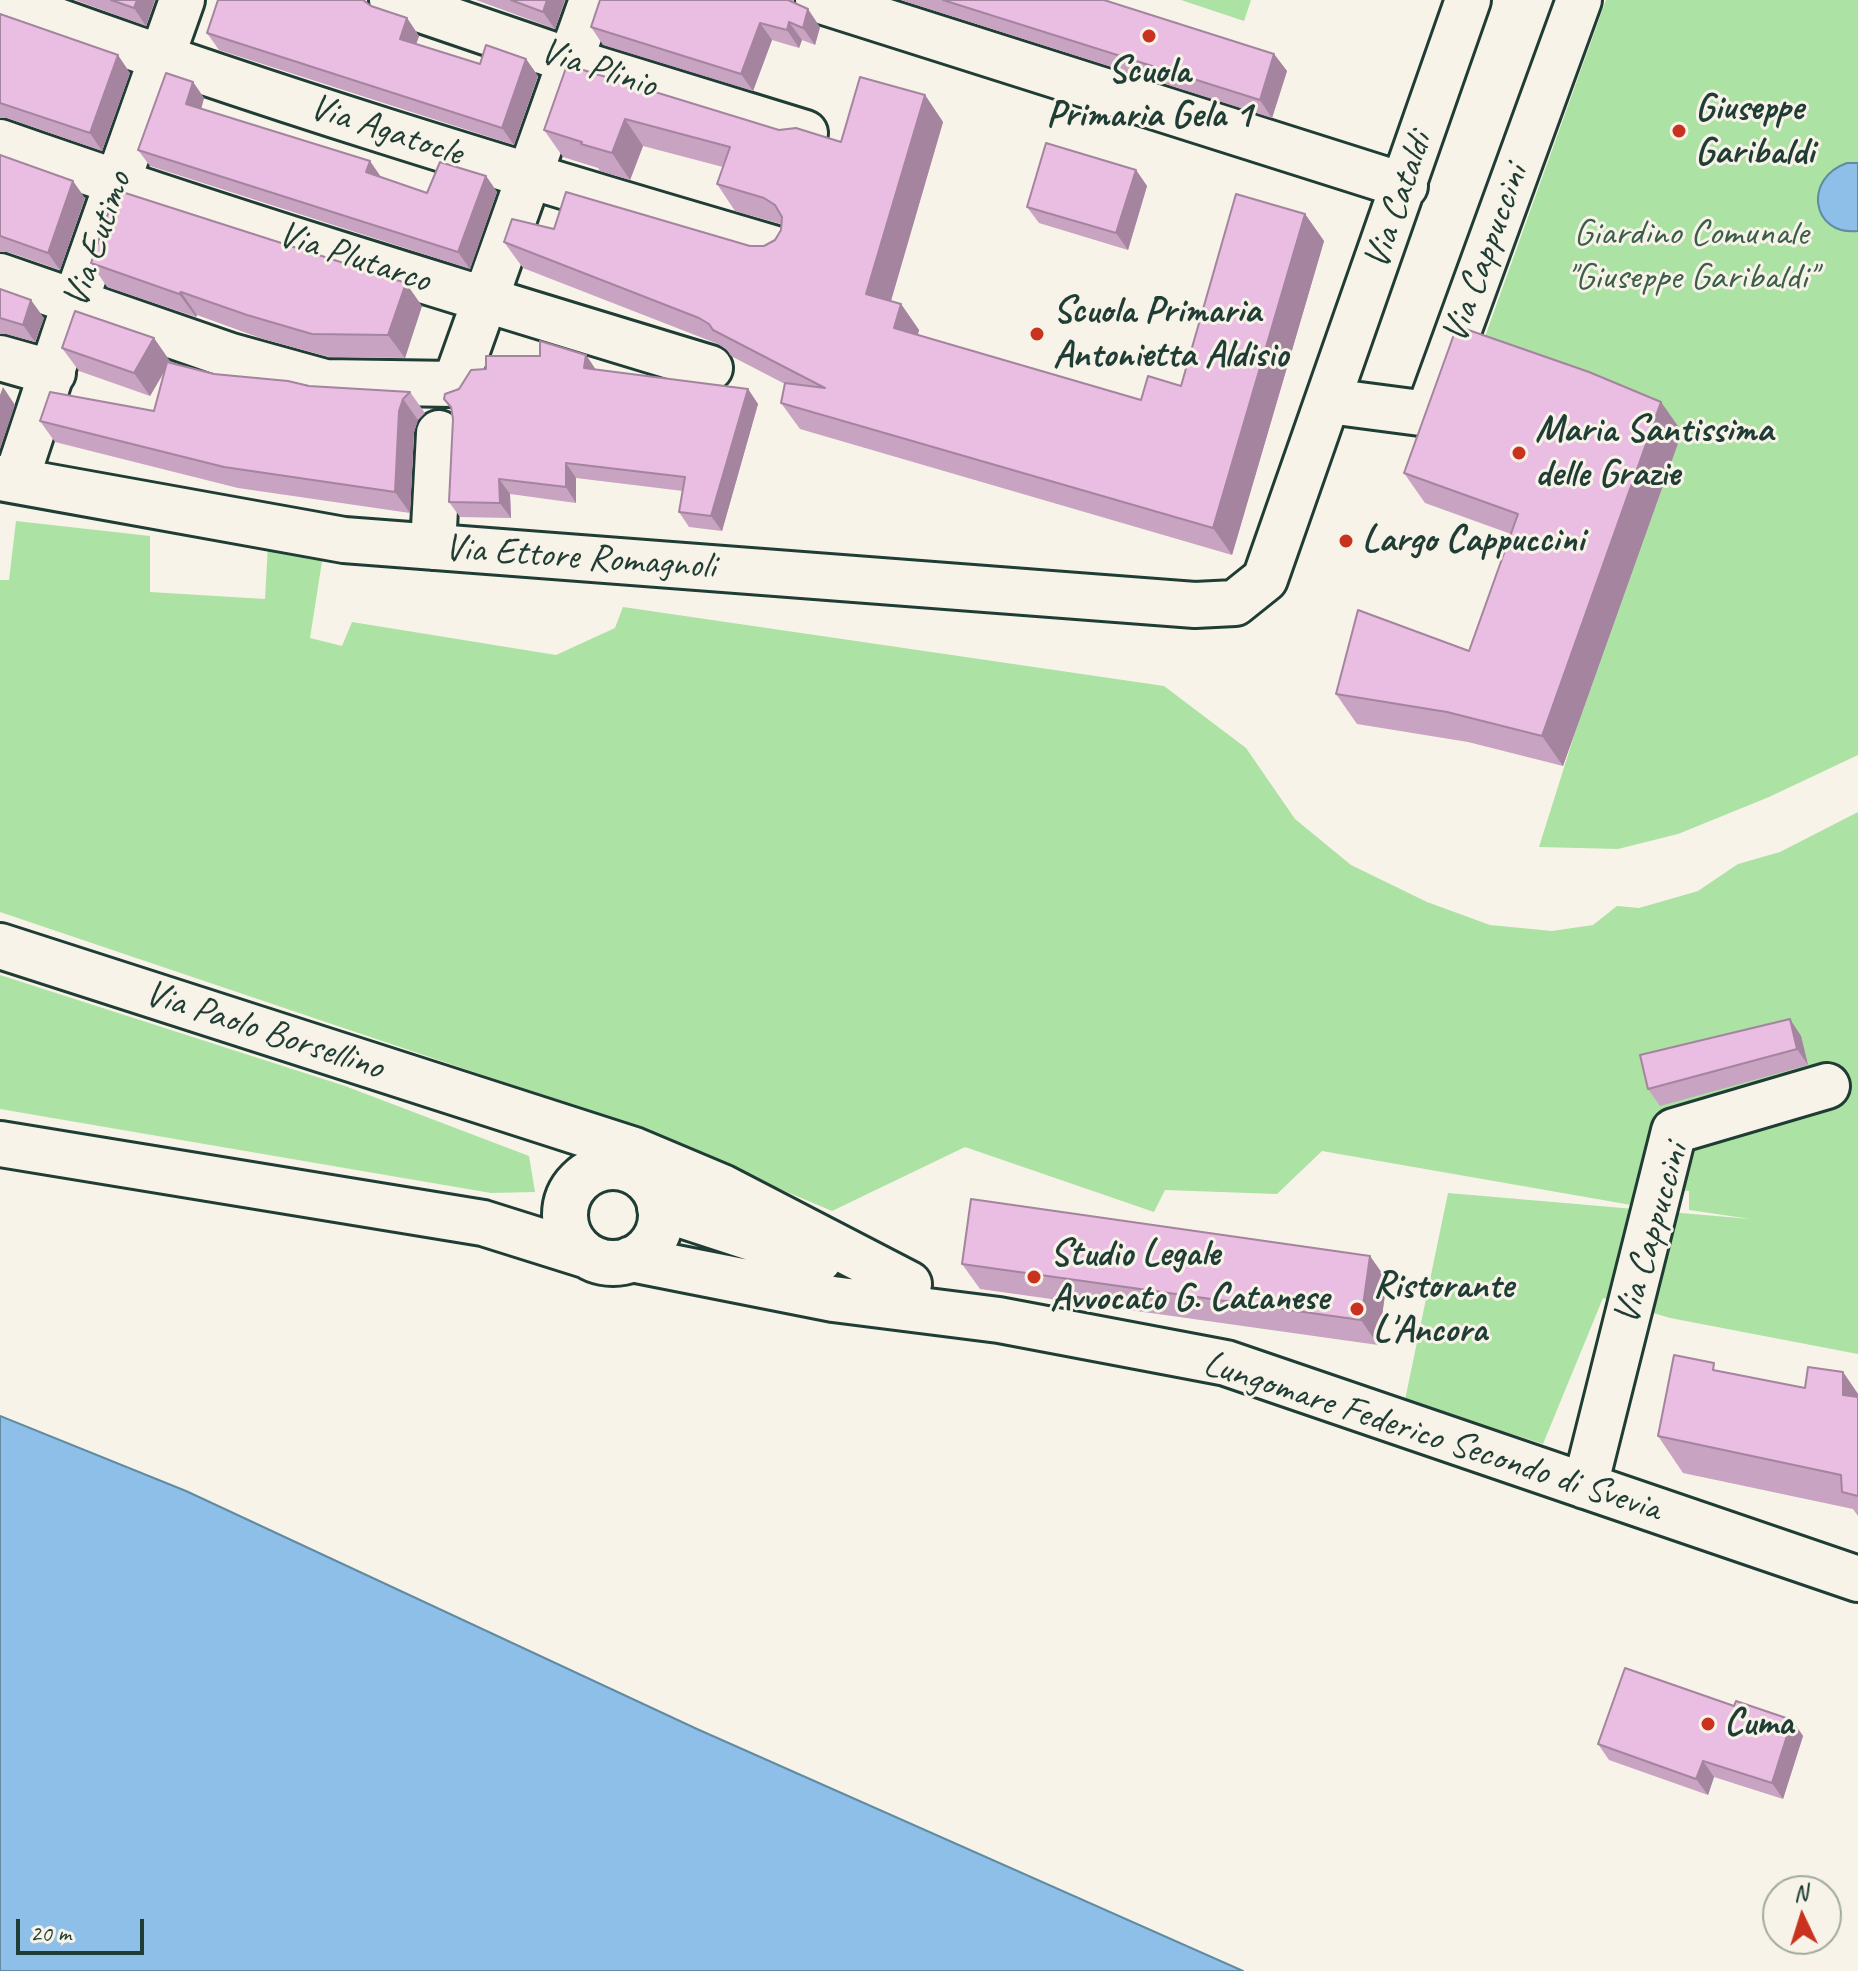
<!DOCTYPE html>
<style>
body{margin:0}
#map{position:relative;width:1858px;height:1971px;overflow:hidden;background:#f7f3e8;font-family:Caveat,sans-serif}
canvas{display:block}
.north{position:absolute;left:1762px;top:1875px;width:80px;height:80px;box-sizing:border-box;background:#f7f3e8;border:2px solid #a1aaa0;border-radius:50%;rotate:356deg;font-size:22px;font-weight:700;line-height:32px;text-align:center;color:#1f3d34}
.north::after{content:'';display:block;margin:auto;width:28px;height:36px;background:#c8321e;clip-path:polygon(50% 0,100% 100%,50% 72%,0 100%)}
.scale{position:absolute;left:16px;top:1919px;width:128px;height:36px;box-sizing:border-box;border:4px solid #1f3d34;border-top:0;padding-left:10px;font-size:24px;line-height:28px;white-space:nowrap;color:#1f3d34;-webkit-text-stroke:6px #f7f3e8;paint-order:stroke}
</style>
<div id="map">
<canvas width="1858" height="1971"></canvas>
<div class="north">N</div>
<div class="scale">20 m</div>
</div>
<script>
const ctx = document.querySelector('canvas').getContext('2d');
ctx.lineJoin = 'round';
function fill(path, color) { ctx.fillStyle = color; ctx.fill(path, 'evenodd'); }
function stroke(path, color, width, dash) { ctx.strokeStyle = color; ctx.lineWidth = width; ctx.lineCap = dash ? 'butt' : 'round'; ctx.setLineDash(dash || []); ctx.stroke(path); }
function label(font, color, halo, rows, align = 'center') {
  ctx.font = font + ' Caveat,sans-serif'; ctx.lineWidth = 6; ctx.setLineDash([]); ctx.textBaseline = 'middle'; ctx.strokeStyle = halo; ctx.fillStyle = color; for (const [text, x, y, turn = 0] of rows) {
    ctx.save(); ctx.translate(x, y); ctx.rotate((+turn || 0) * Math.PI / 180); ctx.textAlign = isNaN(turn) ? turn : align; if (halo) ctx.strokeText(text, 0, 0); ctx.fillText(text, 0, 0); ctx.restore();
  }
}
const green = new Path2D(`
 M1181 0H1251L1244 21Z
 M1606 0H1858V755L1769 797 1678 834 1618 849 1539 847 1584 704 1478 356Z
 M16 521 150 536V592L265 599 268 545 323 555 310 638 342 646 352 622 556 655 615 628 623 607 1164 686 1246 748 1295 819 1351 865 1427 902 1490 925 1552 931 1593 925 1617 906 1639 908 1698 891 1738 864 1780 852 1858 812V1354L1670 1318 1603 1298 1543 1444 1405 1400 1448 1193 1751 1219 1689 1210V1191L1643 1187 1637 1206 1322 1151 1277 1194 1165 1190 1154 1212 965 1147 832 1211 619 1121 0 912V580H9Z
 M0 975 345 1086 529 1156 535 1192 491 1193 0 1109Z`);
const water = new Path2D(`
 M1847 163H1858V231C1811 236 1803 178 1847 163Z
 M0 1416 186 1491 697 1729 1243 1971H0Z`);
const minor = new Path2D(`
 M0 0C255 94 515 173 776 249
 M392 0 571 61 805 133
 M818 0 1405 186
 M0 142C234 224 473 296 710 368
 M0 276 231 356 325 382 455 384 592 0
 M0 358 53 373
 M1329 401 1428 414 1579 0
 M0 478 344 540 1195 605 1235 603 1265 579 1468 0
 M16 480 75 302 182 0
 M433 547 439 433
 M0 946 634 1150 722 1187 909 1284
 M0 1144 483 1223 585 1255
 M565 1215a48 48 0 1 1 96 0a48 48 0 1 1-96 0Z
 M660 1208 819 1260
 M631 1259 833 1299 999 1320 1226 1363 1858 1579
 M1585 1486 1674 1131 1827 1086`);
const wall = new Path2D(`
 M75 0H155L146 26Z
 M218 0H365L371 6 407 18 419 36 416 44 480 64 526 59 538 76 514 145 219 50 207 33Z
 M476 0H565L555 29Z
 M600 0H794V3L820 27 815 45 802 40 799 48 772 40 753 91 603 45 591 27Z
 M901 0H1104L1274 54 1287 71 1272 118Z
 M0 14 130 73 102 151 7 118H0Z
 M567 65 779 130 841 142 925 95 943 122 891 301 901 304 919 330 918 335 1141 400 1181 386 1305 214 1324 241 1232 555 800 429 781 403 785 384 731 356 727 350 718 344 523 268 504 242 554 229 750 246H764L775 240 781 230V224L735 211 717 184 723 167 643 146 630 180 600 171 598 168 563 157 544 130Z
 M193 82 204 98 201 109 381 177 427 193 486 176 497 192 470 269 150 166 138 150Z
 M0 155 85 198 60 270 8 252H0Z
 M1136 170 1147 186 1128 250 1039 223 1027 207Z
 M91 263 422 306 405 358 329 357 263 339 197 315 196 317 107 287Z
 M0 289 44 318 35 342 6 334H0Z
 M62 348 170 361 169 363 214 374 309 386 410 392 425 413 418 420 414 432 410 513 238 488 55 442 40 421 154 411 165 371 150 396 79 371Z
 M586 355 596 370 748 389 758 404 722 531 689 527 679 512 683 491 576 478V503L510 494 511 518 460 517 449 502 453 419 451 409 444 399 486 369Z
 M1661 402 1682 432 1563 766 1468 742 1357 724 1336 694 1469 651 1511 534 1425 503 1404 473Z
 M1801 1036 1808 1065 1660 1106 1648 1089Z
 M962 1264 1387 1280 1378 1345 980 1289Z
 M1720 1371 1805 1388 1843 1372 1858 1394V1516L1853 1509 1683 1473 1658 1436Z
 M1734 1706 1792 1720 1803 1736 1783 1799 1714 1777 1708 1795 1609 1760 1598 1744Z`);
const shadedWall = new Path2D(`
 M137 0H155L146 26 134 8Z
 M547 0H565L555 29 543 12Z
 M808 9 820 27 815 45 803 28Z
 M407 18 419 36 412 56 400 39Z
 M789 22 802 40 799 48 787 30Z
 M760 23 772 40 753 91 741 74Z
 M1274 54 1287 71 1272 118 1260 100Z
 M118 55 130 73 102 151 90 133Z
 M526 59 538 76 514 145 502 128Z
 M193 82 204 98 198 121 186 104Z
 M925 95 943 122 885 321 866 294Z
 M625 119 643 146 630 180 612 153Z
 M370 161 381 177 366 172Z
 M1136 170 1147 186 1128 250 1116 233Z
 M486 176 497 192 470 269 458 252Z
 M73 181 85 198 60 270 48 253Z
 M1305 214 1324 241 1232 555 1213 528Z
 M406 283 422 306 405 358 388 335Z
 M181 292 197 315 196 317 179 294Z
 M31 300 44 318 35 342 23 325Z
 M901 304 919 330 912 355 894 328Z
 M154 338 170 361 150 396 134 373Z
 M586 355 596 370 584 368Z
 M3 387 15 405 0 449V395Z
 M748 389 758 404 722 531 711 516Z
 M403 399 418 420 414 432 410 513 395 492 399 411Z
 M1661 402 1682 432 1563 766 1542 736Z
 M566 463 576 478V503L566 487Z
 M499 479 510 494 511 518 500 503Z
 M1790 1019 1801 1036 1808 1065 1797 1049Z
 M1370 1256 1387 1280 1378 1345 1361 1320Z
 M1843 1372 1858 1394V1417L1843 1395Z
 M1792 1720 1803 1736 1783 1799 1772 1783Z
 M1703 1761 1714 1777 1708 1795 1696 1779Z`);
const building = new Path2D(`
 M111 0H137L134 8Z
 M218 0H363L371 6 407 18 400 39 480 64 486 45 526 59 502 128 207 33Z
 M511 0H547L543 12Z
 M600 0H788L808 9 803 28 789 22 787 30 760 23 741 74 591 27Z
 M943 0H1104L1274 54 1260 100Z
 M0 14 118 55 90 133 0 103Z
 M567 65 779 130 796 128 841 142 860 77 925 95 866 294 901 304 894 328 1141 400 1148 376 1181 386 1236 194 1305 214 1213 528 781 403 785 383 825 388 713 330 709 324 699 318 504 242 512 219 554 229 566 192 750 246H764L775 240 781 230 782 217 775 205 764 198 717 184 730 147 625 119 612 153 581 144 582 142 544 130Z
 M166 73 193 82 186 104 370 161 366 172 427 193 440 162 486 176 458 252 138 150Z
 M1046 143 1136 170 1116 233 1027 207Z
 M0 155 73 181 48 253 0 236Z
 M116 190 406 283 388 335 312 334 247 315 181 292 179 294 91 263Z
 M0 289 31 300 23 325 0 318Z
 M75 311 154 338 134 373 62 348Z
 M1457 326 1589 372 1661 402 1542 736 1447 712 1336 694 1358 610 1469 651 1518 514 1404 473Z
 M540 341 586 355 584 368 748 389 711 516 679 512 685 477 566 463V487L499 479 500 503 449 502 453 419 451 407 444 399 445 394 459 389 471 370 486 369V356H540Z
 M167 362 214 374 288 381 309 386 410 392 403 399 399 411 395 492 224 467 40 421 50 392 154 411Z
 M1790 1019 1797 1049 1648 1089 1640 1055Z
 M971 1199 1370 1256 1361 1320 962 1264Z
 M1674 1355 1714 1363 1713 1370 1805 1388 1808 1367 1843 1372V1395L1858 1397V1496L1842 1492 1841 1475 1658 1436Z
 M1625 1668 1734 1706 1736 1701 1792 1720 1772 1783 1703 1761 1696 1779 1598 1744Z`);
const markers = [
 [1149,36,8,"#c8321e"],
 [1679,131,8,"#c8321e"],
 [1037,334,8,"#c8321e"],
 [1519,453,8,"#c8321e"],
 [1346,541,8,"#c8321e"],
 [1034,1277,8,"#c8321e"],
 [1357,1309,8,"#c8321e"],
 [1708,1724,8,"#c8321e"]
];
const streetNames = [
 ["Via Plinio",598,69,18],
 ["Via Agatocle",386,131,18],
 ["Via Cataldi",1399,201,-71],
 ["Via Eutimo",98,240,-71],
 ["Via Cappuccini",1486,254,-70],
 ["Via Plutarco",354,258,18],
 ["Via Ettore Romagnoli",580,558,4],
 ["Via Paolo Borsellino",264,1031,18],
 ["Via Cappuccini",1652,1234,-74],
 ["Lungomare Federico Secondo di Svevia",1432,1437,18]
];
const poiNames = [
 ["Scuola",1149,72,"center"],
 ["Primaria Gela 1",1149,116,"center"],
 ["Giuseppe",1695,109],
 ["Garibaldi",1695,153],
 ["Scuola Primaria",1053,312],
 ["Antonietta Aldisio",1053,356],
 ["Maria Santissima",1535,431],
 ["delle Grazie",1535,475],
 ["Largo Cappuccini",1362,541],
 ["Studio Legale",1050,1255],
 ["Avvocato G. Catanese",1050,1299],
 ["Ristorante",1373,1287],
 ["L'Ancora",1373,1331],
 ["Cuma",1724,1724]
];
const parkNames = [
 ["Giardino Comunale",1691,234],
 ["\"Giuseppe Garibaldi\"",1691,278]
];
fill(green, '#ace2a4');
fill(water, '#8dbfe9');
stroke(water, '#618ba1', 2);
stroke(minor, '#1f3d34', 50);
stroke(minor, '#f7f3e8', 44);
fill(wall, '#c9a3c2');
fill(shadedWall, '#a4849e');
fill(building, '#eabde2');
stroke(building, '#a4849e', 2);
for (const [x, y, r, color] of markers) { const dot = new Path2D(); dot.arc(x, y, r, 0, 2 * Math.PI); ctx.fillStyle = color; ctx.fill(dot); stroke(dot, '#f7f3e8', 3); }
label('38px', '#1f3d34', '#f7f3e8', streetNames);
label('bold 38px', '#1f3d34', '#f7f3e8', poiNames, 'left');
label('38px', '#3b5e4a', '#f7f3e8', parkNames);
</script>
